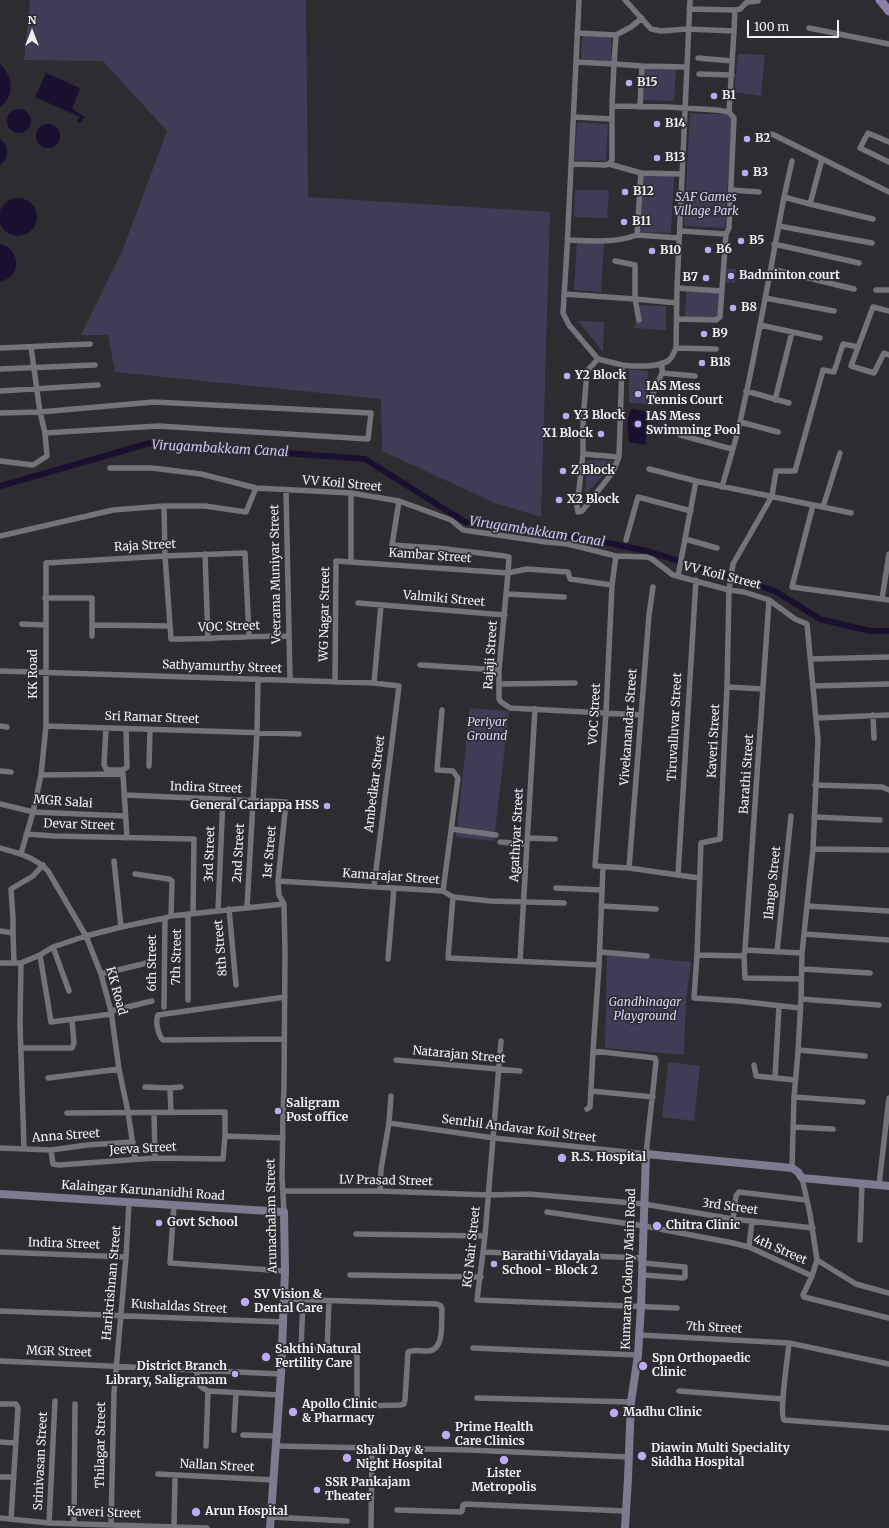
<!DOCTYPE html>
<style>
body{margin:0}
#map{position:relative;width:889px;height:1528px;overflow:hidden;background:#2d2c31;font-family:Merriweather,serif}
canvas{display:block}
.north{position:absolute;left:12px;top:12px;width:40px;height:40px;-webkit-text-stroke:3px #2d2c31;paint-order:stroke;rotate:0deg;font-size:11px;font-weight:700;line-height:16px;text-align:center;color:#f0f0f3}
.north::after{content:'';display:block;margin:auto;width:14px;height:18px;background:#f0f0f3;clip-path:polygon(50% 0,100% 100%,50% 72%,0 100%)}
.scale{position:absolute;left:747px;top:20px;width:92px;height:18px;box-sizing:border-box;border:2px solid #f0f0f3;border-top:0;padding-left:5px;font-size:12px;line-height:14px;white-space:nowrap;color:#f0f0f3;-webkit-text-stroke:3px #2d2c31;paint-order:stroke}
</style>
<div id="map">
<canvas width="889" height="1528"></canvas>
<div class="north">N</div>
<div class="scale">100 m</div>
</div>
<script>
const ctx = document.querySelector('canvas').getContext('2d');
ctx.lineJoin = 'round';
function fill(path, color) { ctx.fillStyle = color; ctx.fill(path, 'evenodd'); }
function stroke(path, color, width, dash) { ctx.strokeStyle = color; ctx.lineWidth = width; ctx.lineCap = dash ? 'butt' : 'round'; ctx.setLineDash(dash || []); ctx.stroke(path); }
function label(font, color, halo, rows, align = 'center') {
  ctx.font = font + ' Merriweather,serif'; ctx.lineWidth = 3.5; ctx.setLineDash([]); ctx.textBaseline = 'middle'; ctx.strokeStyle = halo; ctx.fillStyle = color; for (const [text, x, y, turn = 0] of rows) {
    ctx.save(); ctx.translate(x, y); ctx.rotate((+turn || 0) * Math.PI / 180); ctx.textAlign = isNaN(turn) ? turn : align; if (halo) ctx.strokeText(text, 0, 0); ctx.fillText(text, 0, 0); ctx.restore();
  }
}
const green = new Path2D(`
 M30 0H306L308 197 550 212 541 517 495 503 382 451 381 399 115 372 108 335H81L123 249 167 131 103 61 24 60Z
 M582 36 611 37V61L581 59Z
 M738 54 765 55 761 96 734 92Z
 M645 68 676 69 674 101 643 100Z
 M690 113 732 115 725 228 684 226Z
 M577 122 608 124 606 161 575 160Z
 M642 176H674L671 233 640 232Z
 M575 190H609L607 218 574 217Z
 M577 242 604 244 601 292 574 290Z
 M727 269H736L735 283 726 282Z
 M686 291 719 292 718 319 685 318Z
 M636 305 666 306V330L635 328Z
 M578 321 604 322 603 352Z
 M629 369 648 371 646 404 629 403Z
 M587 460 616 461 585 495Z
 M470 708 509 711 494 841 456 837Z
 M607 954 691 962 686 1000 684 1055 605 1048Z
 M668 1062 700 1066 694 1121 662 1117Z`);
const water = new Path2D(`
 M0 64C13 76 16 96 0 107Z
 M46 73 80 88 72 109 85 117 80 123 77 121 80 117 35 97Z
 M7 121a12 12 0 1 1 24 0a12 12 0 1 1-24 0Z
 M36 136a12 12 0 1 1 24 0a12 12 0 1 1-24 0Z
 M0 139C9 146 10 158 0 165Z
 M-1 217a19 19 0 1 1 38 0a19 19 0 1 1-38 0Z
 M0 244C21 247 22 279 0 281Z
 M632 409 646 411 648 417 646 443 645 445 629 442C628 431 625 418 632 409Z`);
const canal = new Path2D(`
 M0 486 150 443 365 459 465 522 594 540 647 551 775 591 820 619 870 631H889`);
const street = new Path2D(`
 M579 0 567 249 563 313 569 325 598 359 622 365
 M625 0 651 29 661 31 687 29 734 31 729 112
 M689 9 735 10 740 9 747 2 758 1
 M809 28 889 44
 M734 31 735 10
 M616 35 631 27 642 18
 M698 58 732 61
 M576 62 614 64 616 35 577 33
 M699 74 732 75
 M612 106 614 64 642 66
 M640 107 642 66 686 67
 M574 117 612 119
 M772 134 889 192
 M889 142 868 133 860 148 889 162
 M571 164 605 165 609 164 612 160V106L668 107 717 110 729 112 734 118 729 228 726 234 680 231
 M609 164 641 173
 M731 190 759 192
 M784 197 792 161
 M810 204 873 219
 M779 226 872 243
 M679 238 637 235 641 173 682 174
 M568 240C591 241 615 243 637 235
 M774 244 859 263
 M615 261 635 265V299L677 303
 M771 269 854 289
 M677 288 722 291
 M876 290H889
 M564 294 635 299 639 320
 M765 298 834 311
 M889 311 873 307 851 366 874 373 884 353 889 355
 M677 319 716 320 720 317 726 234
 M760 325 820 338
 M31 347 40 412 154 402 371 413 368 439 158 426 45 433
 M0 348 90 344
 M676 348 716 349
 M598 359 587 371 583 420V454L619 457
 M0 369 95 365
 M662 373 695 376
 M0 391 98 385
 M746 391 789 403
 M651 398 662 373V363
 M775 400 792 332
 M0 413 40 412 45 433 47 456 33 465 0 461
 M740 422 778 432
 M680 435 732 449
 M583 454 577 507 578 512 582 511 613 472 619 457 622 365C635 366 656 368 668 361 672 358 674 353 676 348L677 288 690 0
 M110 468H152L201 474 256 488 351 493 399 501 451 520 463 530 546 542 568 544 616 556 647 557 652 559 673 575 729 590 744 592 769 600 795 619 807 624 818 740 813 849 802 953 801 999 798 1052 794 1097 792 1168
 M649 469 696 481 823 507 840 453
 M722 487C728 465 735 444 740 422 757 347 770 272 784 197L810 204 822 159
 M286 491 290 680
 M351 493V561
 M399 501 392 545 437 548 505 556 509 557 508 573 527 569 568 572 570 579 612 585
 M813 505 792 587 889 600
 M164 506 165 556 171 639C210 639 249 636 288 636
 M823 507 851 513
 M0 536 113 510 164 506H205L246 512 256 488
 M685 539 717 548
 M626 540 638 497 691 511
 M205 554 208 639
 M616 556 612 585 606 713 595 866 629 868 699 878
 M678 576 696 481
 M507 594 564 597
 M45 598H92V636
 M882 599 889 554
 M358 603 505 615
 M22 624 45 625
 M92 625 170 626
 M811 659 889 657
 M420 665 499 670
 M0 671 374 683 399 686 374 886
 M335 682 336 561 508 573 499 670V699L501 702 510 708 641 715
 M374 683 381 605
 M499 684 575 683
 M813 686 889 684
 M727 687 763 689
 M442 710 437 770 453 771 458 778 443 891
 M873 715 874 738
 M816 718 889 715
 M0 726 7 727
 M46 726 299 734
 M106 728 104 765 107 770H123L127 767 126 729
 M149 766 150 729
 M0 771 11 772
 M41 775 123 774 127 838
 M815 785 882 787 889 790
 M124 795 286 802 278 881 279 895 284 904 285 952 284 1088 283 1113 282 1178 284 1212
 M0 804 33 812 125 816
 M814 817 880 820
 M452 829 496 835
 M26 834 54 836 194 839 193 913
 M528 838 555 839
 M500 842 527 844
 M0 848C18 853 35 857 48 871L86 936 101 974 111 1011 119 1069 128 1112 135 1159
 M813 849 889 850
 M21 854 33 812 41 775 46 726V563L165 556 245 553 249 636
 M114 861 121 927
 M629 868 649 615 653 587
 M135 874 169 879 172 881 171 916
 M678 875 696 580
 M278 881 443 891 453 897 490 901 564 903
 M556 888 602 890
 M453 897 448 958 599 965
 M601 906 656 909
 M807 906 889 911
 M247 907 257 732 258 679
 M229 909 236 985
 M218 910 223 799
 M0 931 13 933 14 963
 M13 933V918L11 889 33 876 43 865
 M804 934 889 940
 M53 947 69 991
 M745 950 769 600
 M600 952 647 956
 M777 952 791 816
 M40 955 51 1022 112 1014
 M697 955 744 956 745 950 802 953
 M744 956 745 978 801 979
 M388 959 394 888
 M520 961 535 709
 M0 963H21L40 955 53 947 86 936 121 927 165 918 171 916 284 904
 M21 963 20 1024 24 1149
 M802 969 870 973
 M101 974 151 962
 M801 999 879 1005
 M188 1000V914
 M164 1007 165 918
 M800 1008 738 1001 694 998 697 955 701 843 720 839 727 687 729 590 733 564 772 496 776 471H795L823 370 834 372 843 344 858 347
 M111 1011 152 1001
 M284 1039 163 1040C158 1035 155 1021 158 1015L285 997
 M501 1041 485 1236 477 1300 677 1308
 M21 1048H72L74 1043 72 1020
 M799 1050 865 1056
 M396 1060 520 1071
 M754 1065 756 1076 795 1080
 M48 1078 119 1069
 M775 1078 779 1006
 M145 1087 170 1088 171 1113
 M170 1088 181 1087
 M591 1091 653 1097
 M794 1097 863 1102
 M587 1109 590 1107 593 1051
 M154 1113 155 1158
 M389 1123 494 1138 646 1154 656 1062 655 1058 593 1051 599 965 603 867
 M793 1127 833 1129
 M225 1136 283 1138
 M0 1148 51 1150 87 1145 133 1142
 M51 1150 53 1164 59 1165 155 1158 223 1159 225 1136V1112L67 1113
 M802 1178 810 1214 817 1260 812 1276 803 1295 804 1297 889 1318
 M879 1185 889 1098
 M283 1191H380L488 1195 529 1194 644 1204 733 1219 813 1228
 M380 1191 381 1169 389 1123 391 1096
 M174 1205 170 1263 285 1271
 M547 1212 644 1226 733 1243 749 1247 812 1276
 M733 1219 736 1196 739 1192 806 1200
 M356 1234 485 1236
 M860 1240 862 1184
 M749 1247 752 1221
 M0 1252 126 1257
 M483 1252 643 1258
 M817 1260 856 1284 889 1293
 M350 1275 481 1277
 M643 1275 683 1278 685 1277V1267L643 1263
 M0 1311 283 1322
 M639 1335 789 1343 889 1364
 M789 1343C788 1356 779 1413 784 1420L889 1428
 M473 1348 638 1355
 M282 1349 353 1350 356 1353 357 1357V1402L360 1405 364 1406 400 1405 404 1404 405 1400 408 1352C413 1349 421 1351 427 1351 445 1351 441 1323 442 1310L441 1306 437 1304 284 1299
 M301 1349 303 1300
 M327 1350 329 1301
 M0 1361 281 1374
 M197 1371C198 1383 196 1385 208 1391L279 1395
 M679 1391 783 1399
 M477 1398 631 1402
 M0 1404H16L18 1408 11 1519
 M234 1430 236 1393
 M243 1435 278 1436
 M0 1442 16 1443
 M206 1446 208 1391
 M277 1446 469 1450 629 1457
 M158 1474 274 1480
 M0 1477H14
 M397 1510 461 1512 462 1511 463 1505 465 1504 625 1511
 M271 1517 347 1521
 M0 1518 49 1523 207 1528
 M49 1523 55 1401
 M74 1523 75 1404
 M111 1524 114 1393 126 1257 129 1202
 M174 1526 175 1480
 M371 1528 372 1449`);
const secondary = new Path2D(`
 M0 1194 284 1212 285 1271 281 1374 270 1528
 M625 1528 628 1478 631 1402 638 1355 641 1306 646 1154 792 1168 798 1172 802 1178 889 1186`);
const primary = new Path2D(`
 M880 0 889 11`);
const markers = [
 [629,83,4,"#bda9f5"],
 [714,96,4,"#bda9f5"],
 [657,124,4,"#bda9f5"],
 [747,139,4,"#bda9f5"],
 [657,158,4,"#bda9f5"],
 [745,173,4,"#bda9f5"],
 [625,192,4,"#bda9f5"],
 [624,222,4,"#bda9f5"],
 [741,241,4,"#bda9f5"],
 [708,250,4,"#bda9f5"],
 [652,251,4,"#bda9f5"],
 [731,276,4,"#bda9f5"],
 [706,278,4,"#bda9f5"],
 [733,308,4,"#bda9f5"],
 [704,334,4,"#bda9f5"],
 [702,363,4,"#bda9f5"],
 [567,376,4,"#bda9f5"],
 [638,394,4,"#bda9f5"],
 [566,416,4,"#bda9f5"],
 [638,424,4,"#bda9f5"],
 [601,434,4,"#bda9f5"],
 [563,471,4,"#bda9f5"],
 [559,500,4,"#bda9f5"],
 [327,806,4,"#bda9f5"],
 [278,1111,4,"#bda9f5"],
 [562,1158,5,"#bda9f5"],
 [159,1223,4,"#bda9f5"],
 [657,1226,5,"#bda9f5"],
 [494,1264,4,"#bda9f5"],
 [245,1302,5,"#bda9f5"],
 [266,1357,5,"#bda9f5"],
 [643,1366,5,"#bda9f5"],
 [235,1374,4,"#bda9f5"],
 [293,1412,5,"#bda9f5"],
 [614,1413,5,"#bda9f5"],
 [446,1435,5,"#bda9f5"],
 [642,1456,5,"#bda9f5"],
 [347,1458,5,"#bda9f5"],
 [504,1460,5,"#bda9f5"],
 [317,1490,4,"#bda9f5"],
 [196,1512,5,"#bda9f5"]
];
const poiNames = [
 ["B15",637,83],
 ["B1",722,96],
 ["B14",665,124],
 ["B2",755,139],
 ["B13",665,158],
 ["B3",753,173],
 ["B12",633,192],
 ["B11",632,222],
 ["B5",749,241],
 ["B6",716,250],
 ["B10",660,251],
 ["Badminton court",739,276],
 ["B7",698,278,"right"],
 ["B8",741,308],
 ["B9",712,334],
 ["B18",710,363],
 ["Y2 Block",575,376],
 ["IAS Mess",646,387],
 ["Tennis Court",646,401],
 ["Y3 Block",574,416],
 ["IAS Mess",646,417],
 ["Swimming Pool",646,431],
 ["X1 Block",593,434,"right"],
 ["Z Block",571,471],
 ["X2 Block",567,500],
 ["General Cariappa HSS",319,806,"right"],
 ["Saligram",286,1104],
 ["Post office",286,1118],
 ["R.S. Hospital",571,1158],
 ["Govt School",167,1223],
 ["Chitra Clinic",666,1226],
 ["Barathi Vidayala",502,1257],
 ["School - Block 2",502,1271],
 ["SV Vision &",254,1295],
 ["Dental Care",254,1309],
 ["Sakthi Natural",275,1350],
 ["Fertility Care",275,1364],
 ["Spn Orthopaedic",652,1359],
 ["Clinic",652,1373],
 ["District Branch",227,1367,"right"],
 ["Library, Saligramam",227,1381,"right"],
 ["Apollo Clinic",302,1405],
 ["& Pharmacy",302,1419],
 ["Madhu Clinic",623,1413],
 ["Prime Health",455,1428],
 ["Care Clinics",455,1442],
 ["Diawin Multi Speciality",651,1449],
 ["Siddha Hospital",651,1463],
 ["Shali Day &",356,1451],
 ["Night Hospital",356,1465],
 ["Lister",504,1474,"center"],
 ["Metropolis",504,1488,"center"],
 ["SSR Pankajam",325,1483],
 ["Theater",325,1497],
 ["Arun Hospital",205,1512]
];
const parkNames = [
 ["SAF Games",706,198],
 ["Village Park",706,212],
 ["Periyar",487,723],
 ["Ground",487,737],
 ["Gandhinagar",645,1003],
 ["Playground",645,1017]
];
const streetNames = [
 ["VV Koil Street",342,484,5],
 ["Raja Street",145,546,-3],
 ["Kambar Street",430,556,4],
 ["Veerama Muniyar Street",276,574,-91],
 ["VV Koil Street",722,576,14],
 ["Valmiki Street",444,599,5],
 ["WG Nagar Street",325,614,-89],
 ["VOC Street",229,627,-2],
 ["Rajaji Street",491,655,-86],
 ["Sathyamurthy Street",222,667,2],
 ["KK Road",34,674,-90],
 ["VOC Street",595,714,-87],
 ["Sri Ramar Street",152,718,2],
 ["Vivekanandar Street",629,727,-86],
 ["Tiruvalluvar Street",675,727,-87],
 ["Kaveri Street",714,741,-87],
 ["Barathi Street",747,774,-86],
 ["Ambedkar Street",375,784,-83],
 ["Indira Street",206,788,2],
 ["MGR Salai",63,802,4],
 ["Devar Street",79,825,2],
 ["Agathiyar Street",517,835,-87],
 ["1st Street",270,852,-85],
 ["2nd Street",239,853,-87],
 ["3rd Street",210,854,-88],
 ["Kamarajar Street",391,877,4],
 ["Ilango Street",773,883,-84],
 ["8th Street",221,948,-95],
 ["7th Street",177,957,-89],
 ["6th Street",153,963,-90],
 ["KK Road",116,991,75],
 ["Natarajan Street",459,1055,5],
 ["Senthil Andavar Koil Street",519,1129,7],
 ["Anna Street",66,1136,-4],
 ["Jeeva Street",143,1149,-3],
 ["LV Prasad Street",386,1181,1],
 ["Kalaingar Karunanidhi Road",143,1191,4],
 ["3rd Street",730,1207,8],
 ["Arunachalam Street",272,1216,-91],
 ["Indira Street",64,1244,2],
 ["KG Nair Street",472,1247,-84],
 ["4th Street",780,1250,23],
 ["Kumaran Colony Main Road",629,1269,-88],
 ["Harikrishnan Street",112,1283,-85],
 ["Kushaldas Street",179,1307,3],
 ["7th Street",714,1328,3],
 ["MGR Street",59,1352,2],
 ["Thilagar Street",101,1445,-89],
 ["Srinivasan Street",41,1461,-87],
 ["Nallan Street",217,1466,3],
 ["Kaveri Street",104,1513,2]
];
const waterNames = [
 ["Virugambakkam Canal",220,449,3],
 ["Virugambakkam Canal",537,532,9]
];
fill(green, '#423b57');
fill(water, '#1a0f31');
stroke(canal, '#1a0f31', 6);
stroke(street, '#747379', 5.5);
stroke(secondary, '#7f7a91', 8);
stroke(primary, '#8a80a8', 9);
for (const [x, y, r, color] of markers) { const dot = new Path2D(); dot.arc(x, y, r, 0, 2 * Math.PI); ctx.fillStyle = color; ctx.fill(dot); stroke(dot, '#2d2c31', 1.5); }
label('bold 12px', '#f0f0f3', '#2d2c31', poiNames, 'left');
label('italic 12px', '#dbd2fb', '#2d2c31', parkNames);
label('12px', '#f0f0f3', '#2d2c31', streetNames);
label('italic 13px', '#cfc2f9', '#2d2c31', waterNames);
</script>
